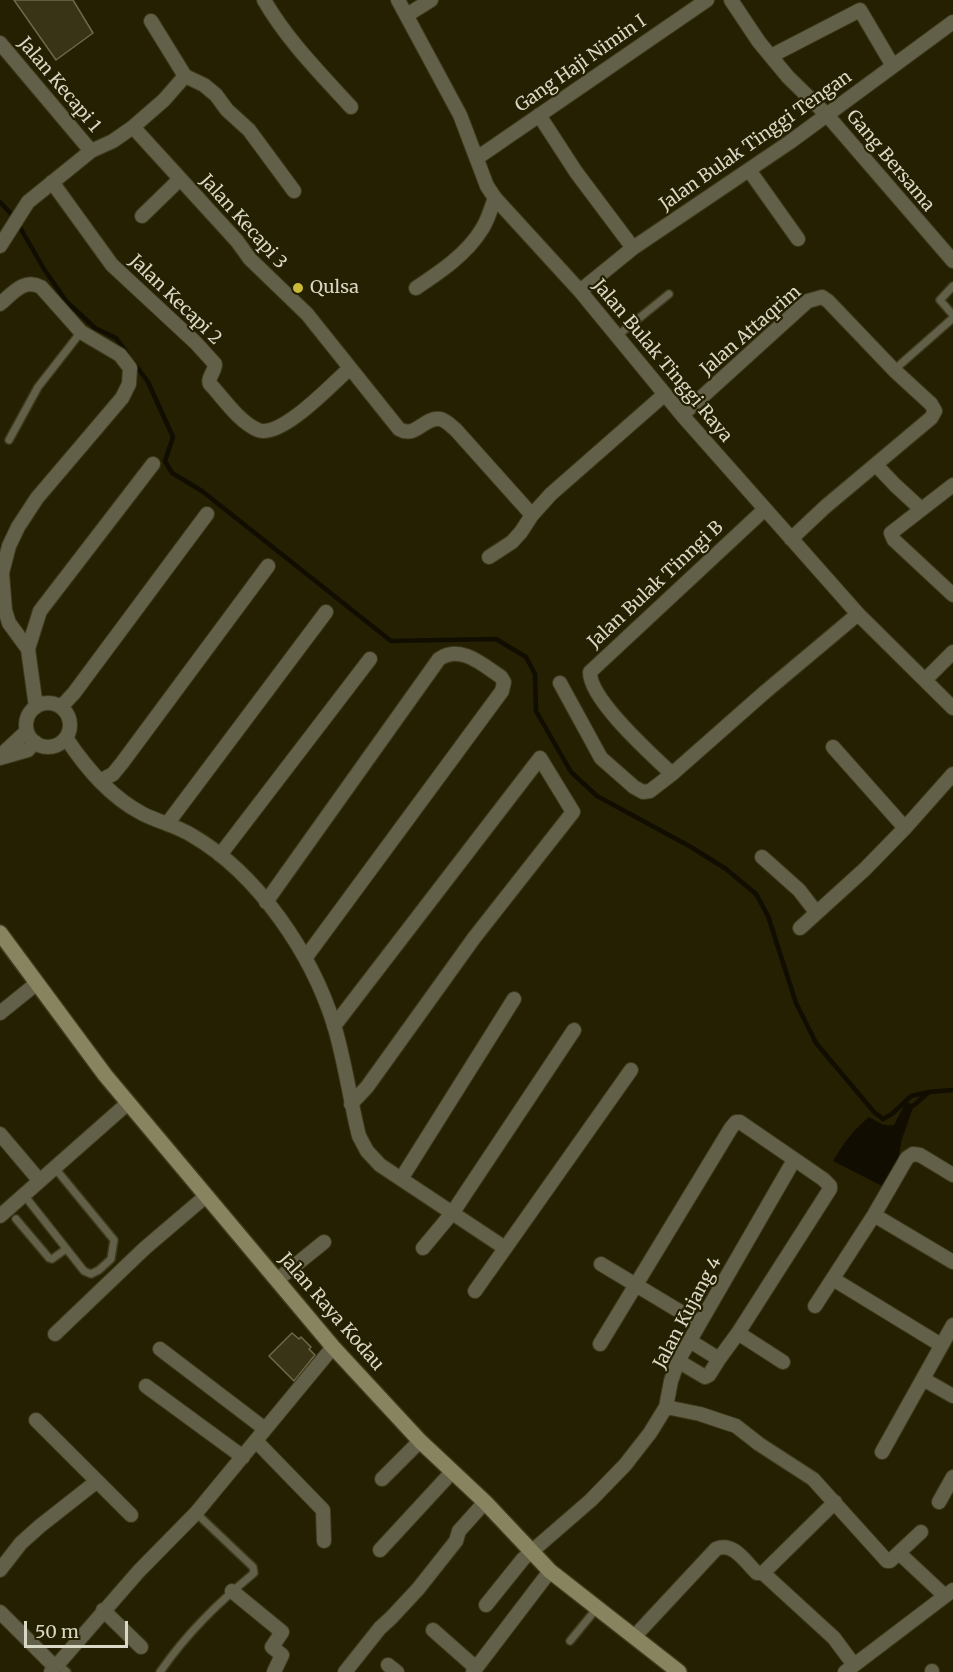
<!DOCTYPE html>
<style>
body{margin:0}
#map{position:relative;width:953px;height:1672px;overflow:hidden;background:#242001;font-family:Merriweather,serif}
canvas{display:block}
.scale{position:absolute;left:24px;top:1621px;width:104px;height:27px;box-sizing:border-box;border:3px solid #d9d7c5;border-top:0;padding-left:8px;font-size:18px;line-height:21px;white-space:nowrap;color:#d9d7c5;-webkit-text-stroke:4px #242001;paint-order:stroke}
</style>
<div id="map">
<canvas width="953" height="1672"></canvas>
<div class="scale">50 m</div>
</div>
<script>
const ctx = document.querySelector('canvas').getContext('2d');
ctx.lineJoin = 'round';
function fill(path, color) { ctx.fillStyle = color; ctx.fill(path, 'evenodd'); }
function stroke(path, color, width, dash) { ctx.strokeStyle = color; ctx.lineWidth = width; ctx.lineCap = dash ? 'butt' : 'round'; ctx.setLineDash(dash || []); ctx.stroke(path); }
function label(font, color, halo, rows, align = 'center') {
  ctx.font = font + ' Merriweather,serif'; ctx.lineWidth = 4.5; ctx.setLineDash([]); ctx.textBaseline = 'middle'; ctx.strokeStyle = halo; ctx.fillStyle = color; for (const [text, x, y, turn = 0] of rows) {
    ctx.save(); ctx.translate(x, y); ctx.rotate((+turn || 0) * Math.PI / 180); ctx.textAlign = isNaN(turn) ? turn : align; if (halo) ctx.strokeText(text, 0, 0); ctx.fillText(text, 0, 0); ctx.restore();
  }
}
const water = new Path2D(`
 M906 1102 914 1105 902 1139 897 1164 882 1186 833 1161C842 1145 855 1128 869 1117 878 1122 884 1127 894 1125Z`);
const stream = new Path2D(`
 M0 202 14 217 44 269 66 301 95 328 116 338 127 353
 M134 363 148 382 173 437 165 461 172 473 202 491 391 641 496 639 526 657 535 674 536 711 571 772 597 796 691 847 726 869 756 894 768 916 796 1003 816 1043 874 1112 883 1119 892 1114 911 1096 929 1092
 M914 1105 929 1092 953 1090`);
const building = new Path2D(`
 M14 0H73L93 33 56 60Z
 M292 1333 299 1339 301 1337 311 1347 309 1349 315 1355 294 1381 269 1356Z`);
const lane = new Path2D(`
 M953 286 940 300 953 315
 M617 336 669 294
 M894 370 953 318
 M9 440 38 387 81 332
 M24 1195 84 1271 91 1274 99 1270 111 1259 114 1240 54 1167
 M16 1219 49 1258 52 1259 66 1249
 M570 1641 597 1608
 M58 1664 67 1672
 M160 1672C187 1633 218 1603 254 1573L253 1567 196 1513`);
const street = new Path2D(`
 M264 0C287 40 320 73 351 107
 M398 0 460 115 487 186 495 198 580 291 682 415 858 614 953 708
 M731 0 759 42 788 77 827 115 953 261
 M407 15 431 0
 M151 21 185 76 204 85 216 95 227 110 249 130 294 191
 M0 43 91 151
 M771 56 860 10 893 66
 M539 115 576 172 633 248
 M133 127 237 241 250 259 307 314 399 429C416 439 423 417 440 419 446 420 451 426 456 430L532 515
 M477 158 707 0
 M749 170 798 239
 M52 182 112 265 196 343 215 364C215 372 207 378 210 384 224 399 239 422 258 430 281 439 332 384 349 369
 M142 216 180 179
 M0 246 28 202 91 151 113 141 133 127 164 100 185 76
 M416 288C440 272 467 254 482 229 488 220 491 208 495 198
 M580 291 633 248 790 142 953 22
 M0 304C13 293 24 278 41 287L81 332 120 355 130 368 129 384 122 398 37 498 18 527 9 546 2 573 5 610 9 623 28 649
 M682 415 800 308 808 301 822 297 828 301 894 370 931 404 935 411 931 418 825 507 791 539
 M876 465 895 485 921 509
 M953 485 891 533 894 540 953 595
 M489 557 512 542 521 532 532 515 551 494 665 394
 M925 680 953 652
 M560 683 601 758 634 787 643 792 650 791 672 774 765 692 858 614
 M26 725a22 22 0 1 1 44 0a22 22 0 1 1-44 0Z
 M36 707 28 649 40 611 153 464
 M61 707 74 693 207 514
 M66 738C86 768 110 797 143 814 159 822 177 826 193 836 258 874 312 954 334 1025 345 1061 350 1100 359 1136L367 1151 380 1165 505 1248
 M833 747 905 828
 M0 756 27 731
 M0 758 28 750 35 742
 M672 774C652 755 589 699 590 672L765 509
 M100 781 113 774 122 763 268 566
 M167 824 326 612
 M220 855 370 659
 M762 857 799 890 816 912
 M266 902 439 659C461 644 483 665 501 677L504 682 502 691 306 957
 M800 928 865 869 905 828 953 774
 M0 1013 36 984
 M334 1026 540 758 573 812 474 938 367 1087 351 1104
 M0 1134 39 1180
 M401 1179 514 999
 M874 1215 953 1262
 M0 1216 128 1103
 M423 1248 453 1212 574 1030
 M601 1264 699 1323
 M833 1279 941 1345
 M277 1280 324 1242
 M475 1291 631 1070
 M815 1306 874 1215 907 1158 913 1154 920 1155 953 1175
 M738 1333 783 1362
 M55 1334 145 1248 206 1196
 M600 1344 731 1128 736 1122H740L823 1179 830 1186V1189L738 1333 719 1359 690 1341
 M160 1349 265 1429
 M678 1361 705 1377 709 1375 719 1359
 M923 1379 953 1396
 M146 1386 243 1457
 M666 1407 700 1414 736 1426 759 1444 813 1479 887 1561H890L921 1532
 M36 1420 131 1515
 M256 1441 323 1510 324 1541
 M882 1452 953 1325
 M382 1479 420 1441
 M939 1502 953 1477
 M380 1550 452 1472
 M899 1553 945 1596
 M0 1570 21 1543 40 1526 96 1482
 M763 1573 834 1638 854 1665
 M232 1591 282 1632 272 1647 282 1655 274 1672
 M486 1605 523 1559 591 1500 625 1465 650 1433 666 1407 671 1381 678 1361 794 1160
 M103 1610 141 1647
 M0 1612 55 1667
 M433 1630 476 1668
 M634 1637 716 1549C734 1541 746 1563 757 1573H763L835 1502
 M388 1665 397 1672
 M932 1671V1672
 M51 1672 139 1571 196 1513 333 1347
 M345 1672 380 1628 391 1618 418 1589 456 1541 459 1531 485 1502
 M473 1672 550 1571
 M845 1672 953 1590`);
const secondary = new Path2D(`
 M0 933 105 1075 333 1347 420 1441 485 1502 550 1571 679 1672`);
const markers = [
 [298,288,6,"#cbba39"]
];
const streetNames = [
 ["Gang Haji Nimin I",581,64,-35],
 ["Jalan Kecapi 1",59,85,50],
 ["Jalan Bulak Tinggi Tengan",756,141,-35],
 ["Gang Bersama",890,161,50],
 ["Jalan Kecapi 3",243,222,48],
 ["Jalan Kecapi 2",175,300,44],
 ["Jalan Attaqrim",751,331,-41],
 ["Jalan Bulak Tinggi Raya",662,361,50],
 ["Jalan Bulak Tinngi B",656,585,-43],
 ["Jalan Raya Kodau",331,1312,49],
 ["Jalan Kujang 4",688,1313,-62]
];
const poiNames = [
 ["Qulsa",310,288]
];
fill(water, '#110d00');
stroke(stream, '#110d00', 4.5);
fill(building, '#393415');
stroke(building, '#6d6948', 1.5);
stroke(lane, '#3d3a1c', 10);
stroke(street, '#3d3a1c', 16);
stroke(secondary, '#3d3a1c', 18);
stroke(lane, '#636049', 7);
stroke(street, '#636049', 14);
stroke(secondary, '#898460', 15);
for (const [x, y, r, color] of markers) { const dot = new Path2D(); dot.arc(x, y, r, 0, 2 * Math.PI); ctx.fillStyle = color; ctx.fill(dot); stroke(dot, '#242001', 2); }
label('18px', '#d9d7c5', '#242001', streetNames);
label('18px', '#d9d7c5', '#242001', poiNames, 'left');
</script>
